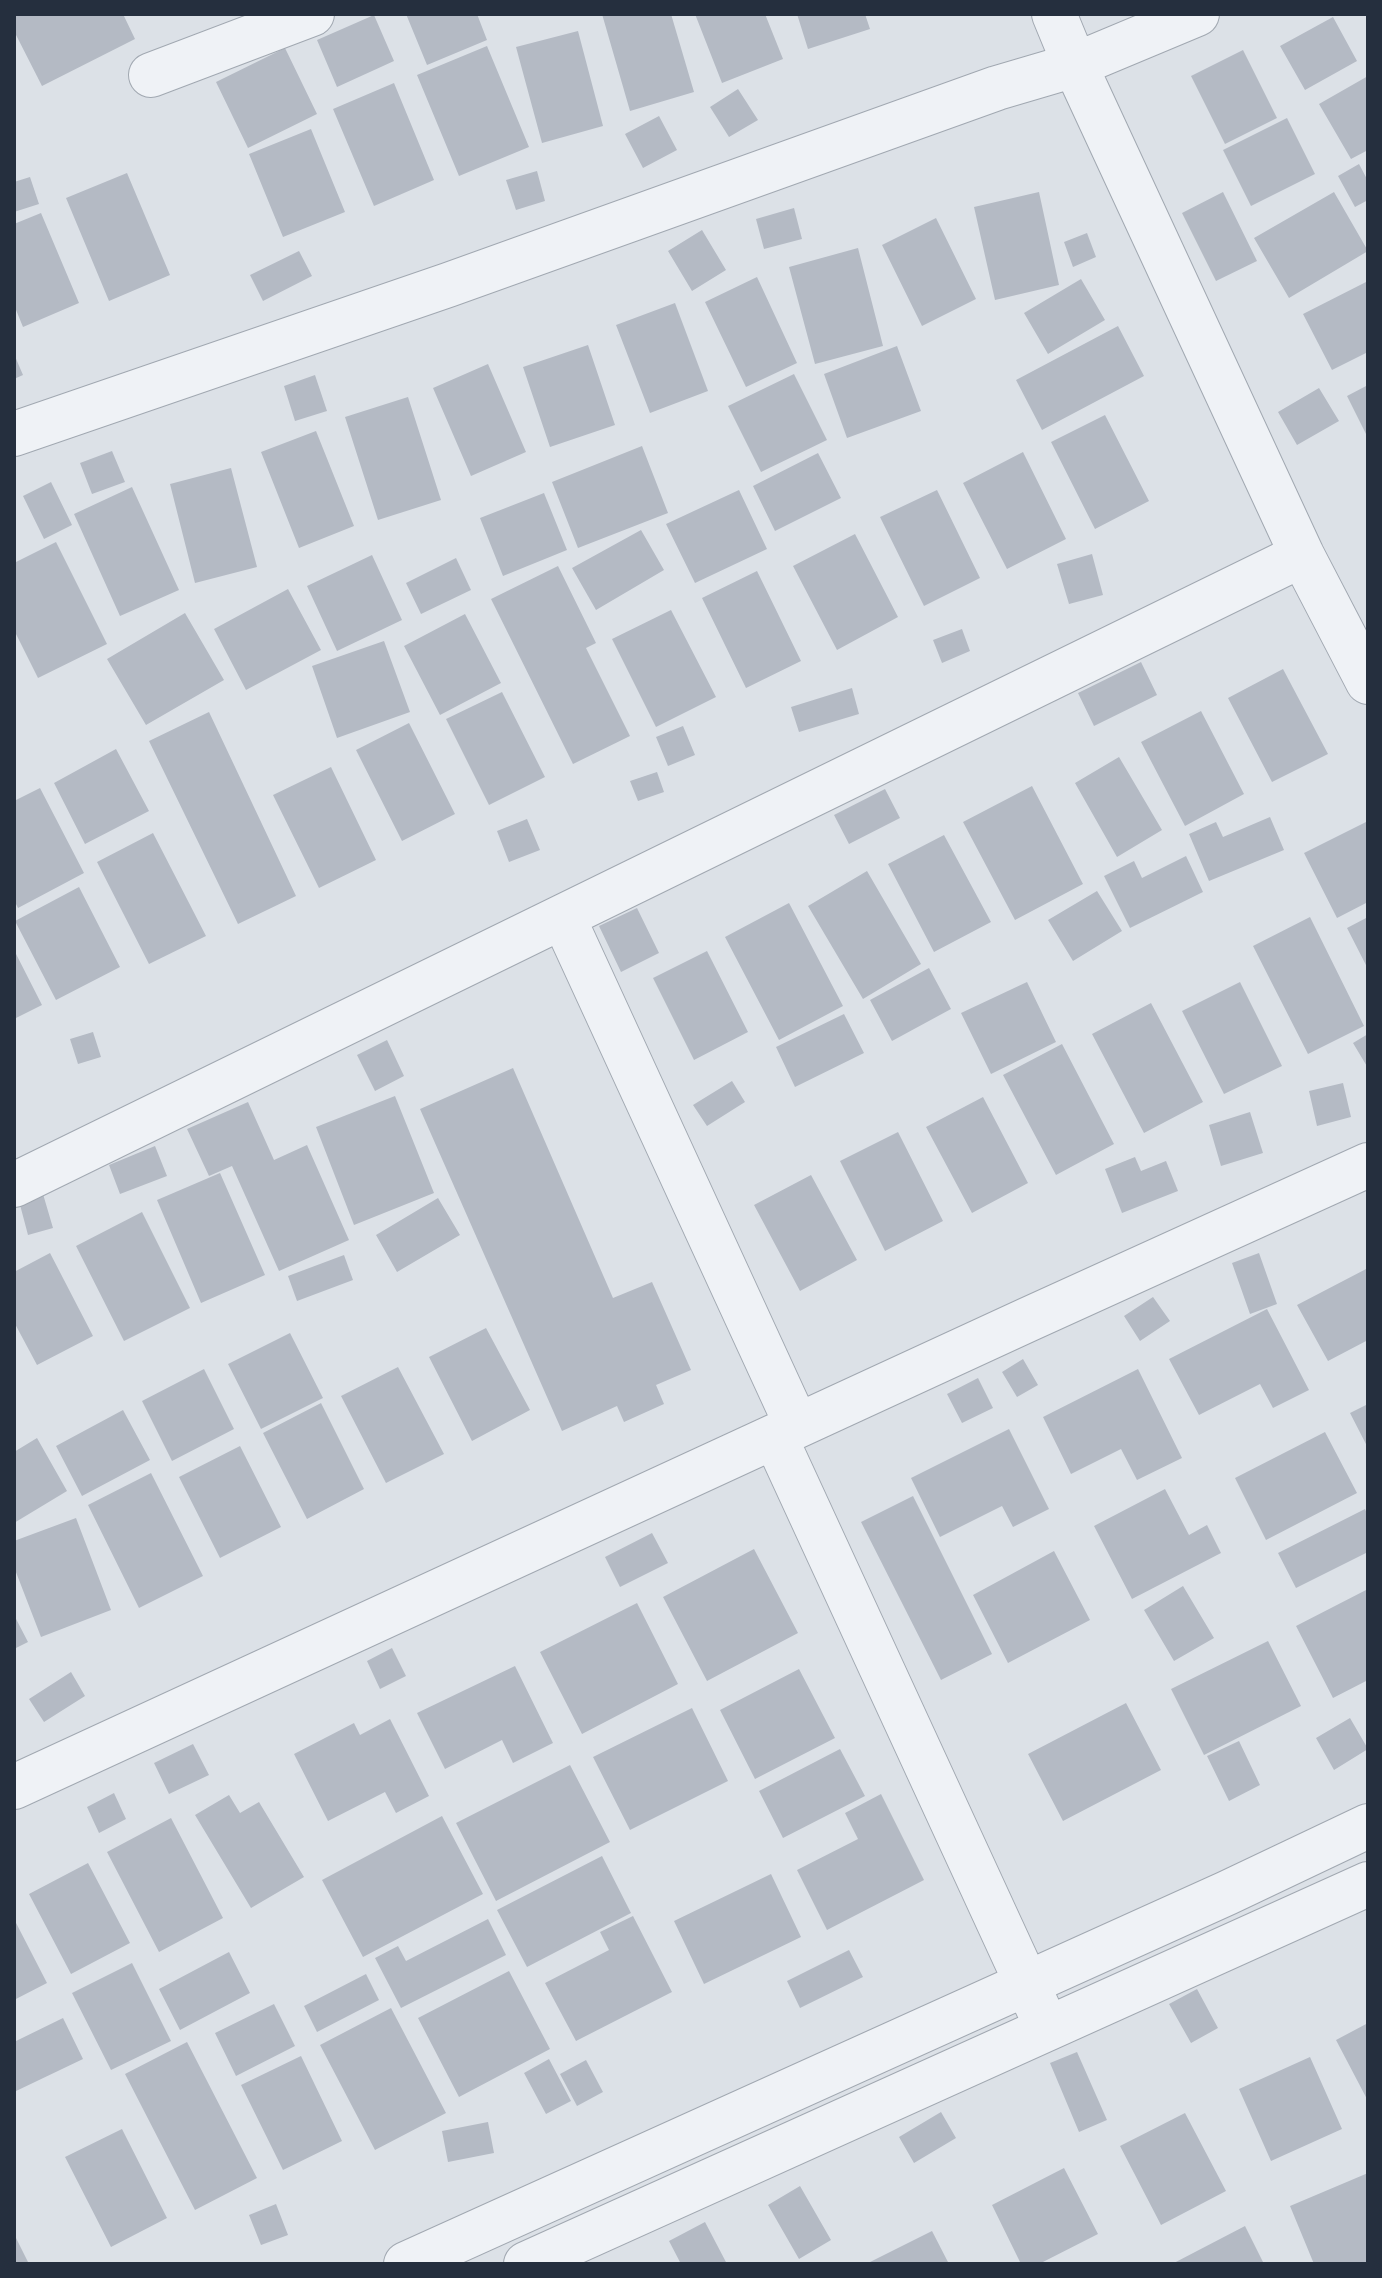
<!DOCTYPE html>
<style>
body{margin:0}
#map{position:relative;width:1382px;height:2278px;overflow:hidden;background:#dce1e7;font-family:Overpass,sans-serif}
canvas{display:block}
.frame{position:absolute;inset:0;border:16px solid #252f3e;pointer-events:none}
</style>
<div id="map">
<canvas width="1382" height="2278"></canvas>
<div class="frame"></div>
</div>
<script>
const ctx = document.querySelector('canvas').getContext('2d');
ctx.lineJoin = 'round';
function fill(path, color) { ctx.fillStyle = color; ctx.fill(path, 'evenodd'); }
function stroke(path, color, width, dash) { ctx.strokeStyle = color; ctx.lineWidth = width; ctx.lineCap = dash ? 'butt' : 'round'; ctx.setLineDash(dash || []); ctx.stroke(path); }
const building = new Path2D(`
 M14 14H123L135 39 42 86 14 31Z
 M406 14H477L487 40 427 65Z
 M602 14H671L694 92 630 111Z
 M695 14H765L783 59 722 83Z
 M797 14H865L870 29 808 49Z
 M374 15 394 61 337 87 317 40Z
 M1333 17 1357 61 1305 90 1280 46Z
 M578 31 603 126 542 143 516 47Z
 M487 46 529 147 459 176 417 75Z
 M285 48 317 114 248 148 216 82Z
 M1243 50 1277 118 1225 144 1191 76Z
 M1368 76V150L1351 159 1319 104Z
 M394 83 434 180 374 206 333 109Z
 M738 89 758 120 729 137 710 107Z
 M659 116 677 150 643 168 625 134Z
 M1287 118 1315 174 1251 206 1223 150Z
 M311 129 345 212 283 237 249 154Z
 M1359 164 1368 181V200L1355 207 1338 176Z
 M537 171 545 201 516 210 506 180Z
 M127 173 170 275 109 301 66 198Z
 M30 177 39 204 14 212V182Z
 M1039 192 1059 285 995 300 974 207Z
 M1223 192 1257 261 1216 281 1182 213Z
 M1334 192 1368 251 1289 298 1254 238Z
 M794 208 802 239 764 249 756 219Z
 M41 213 79 303 23 327 14 305V224Z
 M936 218 976 299 922 326 882 245Z
 M702 230 726 270 692 291 668 251Z
 M1087 233 1096 257 1073 267 1064 242Z
 M858 248 883 346 815 364 789 267Z
 M299 251 312 276 263 301 250 275Z
 M757 277 797 363 746 387 705 302Z
 M1081 279 1105 320 1048 354 1024 313Z
 M1368 281V352L1332 370 1303 314Z
 M675 303 708 391 650 413 616 325Z
 M1118 326 1144 376 1042 430 1016 380Z
 M588 345 615 425 550 447 523 367Z
 M897 346 921 411 847 438 824 374Z
 M14 354 23 375 14 379Z
 M488 364 526 452 471 476 433 388Z
 M794 374 827 440 761 472 728 406Z
 M315 375 327 411 295 421 284 386Z
 M1368 385V438L1347 396Z
 M1319 388 1339 421 1297 445 1278 412Z
 M408 397 441 500 378 520 345 417Z
 M1105 415 1149 501 1095 529 1051 442Z
 M316 431 354 526 299 548 261 452Z
 M642 446 668 513 578 548 552 482Z
 M112 451 125 482 92 494 80 463Z
 M1023 452 1066 539 1007 569 963 483Z
 M818 453 841 498 775 531 753 486Z
 M231 468 257 567 195 583 170 484Z
 M51 482 72 525 44 539 23 496Z
 M132 487 179 590 120 616 74 514Z
 M739 490 767 549 695 583 666 524Z
 M937 490 980 578 924 606 880 517Z
 M544 493 567 550 503 576 480 518Z
 M641 530 664 570 596 610 572 568Z
 M855 534 898 617 837 650 793 566Z
 M56 542 107 644 38 678 14 630V563Z
 M1092 554 1103 595 1069 604 1057 564Z
 M372 555 402 620 337 651 307 586Z
 M456 558 471 590 421 614 406 583Z
 M558 566 596 643 586 648 630 736 573 764 491 599Z
 M757 571 801 661 746 688 702 598Z
 M288 589 321 650 246 690 214 629Z
 M671 610 716 697 656 727 612 639Z
 M185 613 224 680 146 725 107 659Z
 M465 614 501 683 440 715 404 646Z
 M962 629 970 651 942 663 933 640Z
 M384 641 410 712 337 738 312 666Z
 M1141 662 1157 695 1094 726 1078 693Z
 M1283 669 1328 754 1272 782 1228 698Z
 M852 688 859 714 799 732 791 707Z
 M502 692 545 777 489 805 446 719Z
 M1201 711 1244 794 1185 826 1141 742Z
 M209 712 296 896 238 924 149 741Z
 M409 723 455 814 402 841 356 750Z
 M683 726 695 755 668 766 656 737Z
 M116 749 149 811 85 844 54 783Z
 M1119 757 1162 830 1117 857 1075 783Z
 M331 767 376 860 319 888 273 795Z
 M657 772 664 792 638 801 630 781Z
 M1032 786 1083 884 1015 920 963 822Z
 M40 788 84 873 18 908 14 900V801Z
 M885 789 900 818 849 844 834 815Z
 M1270 817 1284 850 1209 881 1189 834 1216 822 1223 837Z
 M527 819 540 850 509 862 497 831Z
 M1366 822 1368 902 1337 918 1304 853Z
 M153 833 206 936 149 964 97 862Z
 M944 835 991 922 934 952 888 864Z
 M1186 856 1203 892 1130 928 1104 876 1134 861 1142 878Z
 M867 871 921 964 863 999 808 906Z
 M79 887 120 967 56 1000 15 921Z
 M1097 891 1122 931 1073 961 1048 920Z
 M789 903 843 1006 779 1040 725 937Z
 M637 908 659 953 621 972 599 926Z
 M1310 917 1364 1026 1308 1054 1253 946Z
 M1368 917V969L1347 928Z
 M14 950 42 1005 14 1019Z
 M707 951 748 1032 694 1060 653 978Z
 M929 968 951 1009 892 1041 870 1000Z
 M1027 982 1056 1042 991 1074 961 1013Z
 M1240 982 1282 1066 1224 1094 1182 1011Z
 M1151 1003 1203 1102 1144 1133 1092 1034Z
 M844 1014 864 1053 795 1087 776 1047Z
 M93 1032 101 1057 78 1064 70 1039Z
 M1368 1034V1068L1353 1043Z
 M387 1040 404 1076 375 1091 357 1055Z
 M1062 1044 1114 1144 1056 1175 1003 1075Z
 M513 1068 613 1298 652 1282 691 1370 656 1385 664 1404 624 1422 617 1406 562 1431 420 1109Z
 M732 1081 745 1102 707 1126 693 1105Z
 M1343 1083 1351 1117 1317 1126 1309 1091Z
 M395 1096 434 1193 354 1225 316 1127Z
 M983 1097 1028 1183 972 1213 926 1127Z
 M248 1102 274 1160 307 1145 349 1240 279 1271 232 1166 209 1176 187 1129Z
 M1250 1112 1263 1153 1221 1166 1209 1125Z
 M898 1132 943 1221 885 1251 840 1161Z
 M155 1146 167 1176 120 1194 109 1165Z
 M1135 1157 1141 1171 1166 1161 1178 1191 1122 1213 1105 1169Z
 M220 1173 265 1275 201 1303 157 1200Z
 M811 1175 857 1260 800 1291 754 1205Z
 M43 1194 53 1228 28 1235 19 1201Z
 M438 1198 460 1235 397 1272 376 1235Z
 M142 1212 190 1308 124 1341 76 1246Z
 M50 1253 93 1336 37 1365 14 1322V1272Z
 M1259 1253 1277 1304 1250 1314 1232 1263Z
 M344 1255 353 1280 297 1301 288 1276Z
 M1368 1268V1340L1328 1361 1297 1305Z
 M1153 1297 1170 1321 1140 1341 1124 1316Z
 M1267 1309 1309 1390 1273 1408 1260 1384 1199 1415 1169 1359Z
 M486 1328 530 1410 472 1441 429 1357Z
 M290 1333 323 1398 261 1429 228 1364Z
 M1023 1359 1038 1385 1017 1397 1002 1372Z
 M398 1367 444 1454 386 1483 341 1396Z
 M204 1369 234 1429 172 1461 142 1401Z
 M1138 1369 1182 1458 1137 1480 1121 1449 1071 1474 1043 1417Z
 M978 1378 993 1408 962 1423 947 1394Z
 M321 1403 364 1489 307 1519 263 1433Z
 M1368 1404V1448L1350 1413Z
 M123 1410 150 1460 82 1496 56 1446Z
 M1009 1429 1049 1509 1013 1527 1002 1506 940 1537 911 1478Z
 M1325 1432 1357 1493 1266 1540 1235 1478Z
 M37 1438 67 1491 14 1523V1452Z
 M240 1446 281 1527 220 1558 179 1477Z
 M151 1473 203 1576 139 1608 88 1505Z
 M1165 1489 1189 1535 1207 1525 1221 1553 1132 1599 1094 1526Z
 M913 1496 992 1654 941 1680 861 1522Z
 M1365 1509 1368 1516V1552L1296 1588 1278 1553Z
 M76 1518 111 1610 41 1637 14 1567V1541Z
 M652 1533 668 1563 620 1587 605 1557Z
 M754 1549 798 1633 707 1681 663 1597Z
 M1054 1551 1090 1620 1008 1663 973 1595Z
 M1183 1586 1214 1638 1174 1661 1144 1610Z
 M1368 1589V1680L1333 1698 1296 1626Z
 M637 1603 678 1684 582 1734 540 1652Z
 M14 1615 28 1642 14 1649Z
 M1268 1641 1301 1706 1204 1755 1171 1689Z
 M392 1648 406 1676 380 1689 367 1661Z
 M515 1666 553 1743 513 1763 502 1740 445 1769 417 1713Z
 M799 1669 835 1738 755 1779 720 1710Z
 M71 1672 85 1696 44 1722 29 1699Z
 M1126 1703 1161 1770 1063 1821 1028 1754Z
 M692 1708 728 1781 630 1830 593 1757Z
 M1350 1718 1368 1749 1334 1770 1316 1738Z
 M390 1719 429 1796 396 1813 385 1792 328 1821 294 1754 354 1723 360 1735Z
 M1239 1741 1260 1785 1229 1801 1207 1756Z
 M193 1744 209 1775 169 1794 154 1763Z
 M840 1749 865 1796 783 1838 759 1791Z
 M570 1765 610 1842 496 1901 456 1823Z
 M114 1793 126 1819 99 1833 87 1807Z
 M881 1794 924 1880 827 1930 797 1870 858 1839 845 1813Z
 M229 1795 240 1813 259 1802 304 1877 251 1908 195 1815Z
 M442 1816 483 1894 363 1957 322 1880Z
 M171 1818 223 1918 159 1952 107 1852Z
 M602 1856 631 1913 527 1967 497 1910Z
 M88 1863 130 1943 71 1974 29 1894Z
 M771 1874 801 1937 704 1984 674 1921Z
 M633 1916 672 1992 576 2041 545 1983 609 1950 600 1932Z
 M14 1919 47 1983 14 2000Z
 M488 1919 506 1955 401 2008 375 1958 398 1946 406 1961Z
 M849 1950 863 1977 800 2008 787 1981Z
 M229 1952 250 1993 180 2030 159 1989Z
 M132 1963 171 2041 111 2070 72 1993Z
 M509 1971 550 2049 459 2097 418 2018Z
 M366 1974 379 2000 317 2032 304 2006Z
 M1197 1989 1218 2028 1191 2043 1169 2004Z
 M274 2004 295 2046 236 2076 215 2033Z
 M391 2008 446 2113 375 2150 320 2045Z
 M63 2018 83 2059 14 2092V2042Z
 M1368 2023V2101L1336 2040Z
 M187 2042 257 2178 195 2210 125 2074Z
 M1077 2052 1107 2120 1079 2132 1050 2063Z
 M301 2056 342 2141 283 2170 241 2085Z
 M1310 2057 1342 2129 1271 2161 1239 2089Z
 M549 2059 571 2101 546 2114 524 2073Z
 M586 2060 603 2092 577 2106 560 2074Z
 M941 2112 956 2138 914 2163 899 2137Z
 M1185 2113 1226 2191 1161 2225 1120 2146Z
 M488 2122 494 2153 448 2162 442 2131Z
 M122 2129 167 2218 111 2247 65 2157Z
 M1064 2168 1098 2234 1039 2264H1021L992 2205Z
 M1368 2173V2264H1314L1290 2206Z
 M800 2186 831 2240 799 2259 768 2205Z
 M276 2204 288 2235 261 2245 249 2215Z
 M705 2222 727 2264H681L669 2241Z
 M1245 2226 1264 2264H1172Z
 M932 2231 949 2264H866Z
 M14 2234 29 2264H14Z`);
const minor = new Path2D(`
 M1054 14 1075 65 1302 555 1368 682
 M151 75 312 14
 M14 434 448 285 997 88 1075 65 1197 14
 M563 917 797 1426
 M14 1185 1302 555
 M775 1437 1038 2008
 M14 1787 1027 1320 1368 1165
 M406 2264 1227 1893 1368 1826
 M526 2264 1368 1884`);
fill(building, '#b4bac4');
stroke(minor, '#a1a8b1', 46);
stroke(minor, '#eff2f6', 44);
</script>
